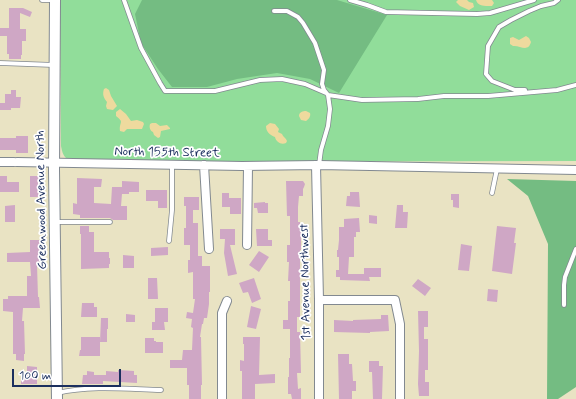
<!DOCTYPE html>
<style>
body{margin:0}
#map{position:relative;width:576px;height:399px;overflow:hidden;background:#e9e3c3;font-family:Mynerve,sans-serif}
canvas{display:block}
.scale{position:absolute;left:12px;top:369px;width:109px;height:18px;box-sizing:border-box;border:2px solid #1b2f5e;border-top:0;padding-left:5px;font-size:12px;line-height:14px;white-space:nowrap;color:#1b2f5e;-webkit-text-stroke:3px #fff;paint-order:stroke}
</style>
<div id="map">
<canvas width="576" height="399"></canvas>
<div class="scale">100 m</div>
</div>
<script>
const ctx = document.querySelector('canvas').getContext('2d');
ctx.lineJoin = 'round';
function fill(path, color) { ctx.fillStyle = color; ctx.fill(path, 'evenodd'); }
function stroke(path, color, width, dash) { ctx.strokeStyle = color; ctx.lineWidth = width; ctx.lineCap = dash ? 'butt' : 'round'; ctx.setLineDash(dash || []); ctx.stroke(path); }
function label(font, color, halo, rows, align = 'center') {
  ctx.font = font + ' Mynerve,sans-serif'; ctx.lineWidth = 3.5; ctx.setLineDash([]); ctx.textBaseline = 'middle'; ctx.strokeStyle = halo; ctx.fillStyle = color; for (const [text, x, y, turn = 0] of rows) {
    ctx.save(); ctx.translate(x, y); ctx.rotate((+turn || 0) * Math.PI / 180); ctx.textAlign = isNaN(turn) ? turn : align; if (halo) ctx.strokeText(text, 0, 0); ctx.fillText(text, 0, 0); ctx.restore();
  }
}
const green = new Path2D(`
 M60 0H576V161L75 162C65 159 63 157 61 146Z`);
const forest = new Path2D(`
 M142 0H337L387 15 339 93 310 79 277 73 237 79 207 87H172L158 69 141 43 135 14Z
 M507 179 576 181V387L558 399H547L548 244 528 196Z`);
const sand = new Path2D(`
 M458 0H467L469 2 473 3 474 7 469 10 460 6 456 2Z
 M476 0H492L494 3 492 6C486 6 478 7 476 0Z
 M526 36 529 38 531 42C528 53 520 45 513 46L510 44V38L513 37 519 40Z
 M106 88 109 90 111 96 117 106 113 110 107 109 106 106 107 102C104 98 102 95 104 89Z
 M120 109 126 114 131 121 137 120 143 122 144 124 142 129H127L124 132 120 131C119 121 125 123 116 116V112Z
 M306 111 310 113C311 116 309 119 306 121L301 120 299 116C299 112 303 111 306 111Z
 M152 123H156L160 126 167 125 170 128V129L161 131 160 137 158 138 154 135 153 132C150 131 149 127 150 124Z
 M270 123 275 124 279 129 278 132 282 134C283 137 286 138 287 141L286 143C281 145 276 142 275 137 270 135 266 132 266 126Z`);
const building = new Path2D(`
 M9 8H23L32 12 30 17 20 13V29H26V41H22V55H21V59H9V54H7V36H0V28H9Z
 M11 90H16V97H21L20 108H11V110H0V103H5V94H11Z
 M16 136H28V153H16V150H0V138H16Z
 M0 176H7V182H19V192H0Z
 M30 176H42V197H30Z
 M77 178 102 179 101 187H94V203L111 204 112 187H122V181L139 182V192H129V194H122L121 206H127V220H113L110 218H80V215L73 214V203L77 204Z
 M286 181H303L305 184 304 187 303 189V196H299L298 207V222H300V226H301V250H300V317H297V332H300L301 373H297L298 389 301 388V399H292L291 394H288V377H289V358H290V329H283V320H288V301H290V281H288L289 262H287V245H290V216H287Z
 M146 190H167V208H158V201H146Z
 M350 192H359L360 207 346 206 347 196H350Z
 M222 193H229V198H241V214H230V207H222Z
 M451 194H459V208L453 207V200H451Z
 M184 197H199V210H193V223H198V256H202V266H210V292H209V304L207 318H204L203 324H202L200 337H201L202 385H201V399H189V385H187V368H170V360H182L183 350H192L193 328 191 327 192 319 186 318 187 312 193 313 195 299H193V272L188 273V260H190V245H184V228H186V206H184Z
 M265 202V203H268V213H258L257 208H254V203Z
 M15 205V222H5V206Z
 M397 205H403V212H408L407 228H395Z
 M369 215 377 216V224L369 223Z
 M359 218 360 232H356V237H354V257H349L348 274H364V268H381V277H369L370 281 340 280V277H336V270H339V257H337V250H338L339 240V227H344V219Z
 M80 226H89V232H94V252H109V258H110V264H109V268L81 269V234H80Z
 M497 226 516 228 514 243H516L512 274 492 271Z
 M220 229H235V245H230L237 274 228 276 224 253 225 239H220Z
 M256 229H268V240H272V246H257Z
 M30 240H41V265H37L38 297H39L40 308H23L22 321H24L25 354H24V361L16 360V354H13V312L3 311V299H8V296H27V276H31L30 262H7V253L30 252Z
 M461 244 472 246 469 271 458 270Z
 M168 247V255L151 256V248Z
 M259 251 269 257 259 272 249 265Z
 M123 255 134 256V268H123Z
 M148 278H157L158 299H148Z
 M254 278 261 299 252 303 248 292 243 293 239 283Z
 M418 279 431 288 425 296 412 286Z
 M488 289 498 290 497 302 487 301Z
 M82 303H94V307H97V317H81Z
 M251 306 261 309 256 329 247 327Z
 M155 308H168V322H164L165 330H152V322H155Z
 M418 311H428V327H424V339H428V370H425V382H429V396H419L418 384 419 351Z
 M126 314 135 315V322H126Z
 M381 315H388L389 331 370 332V333L334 332V320L353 321V320L381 319Z
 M101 318H108V329H107V342H100Z
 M81 337H100V356H79L80 350H81Z
 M243 337H260L259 375 275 374V383L255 384V399H242V371H240V360L244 361V344H243Z
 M145 338H154V341H156V342H163V353H145Z
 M338 354H349V364H352L353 381H356V391H352V399H339Z
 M369 361H379V366H383L382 399H373L372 372H369Z
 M27 366 37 367V384H21V374H27Z
 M118 370 134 371V375H137V383L103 381V384H82L83 375H87V371L94 372V375H106V371L118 372Z`);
const service = new Path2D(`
 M42 0H54
 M124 0 141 48 160 83 165 91H215L260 80 282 79 305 84 326 93
 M350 0 367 5 386 12 477 14 490 13 534 0
 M274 11H287L298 17 303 23 315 43 324 70 322 84 324 90 328 95 330 109 328 126 321 150 319 165
 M0 63 54 65
 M525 90H515L492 81 486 74 488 46 499 27 511 20 529 11 541 6 554 3 558 0
 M328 95 362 100 418 99 444 96H488L557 90 576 85
 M492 193 497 169
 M55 222H110
 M169 241 172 210V165
 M564 305V285L565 277 576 249
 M57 393C91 385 127 389 161 390`);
const minor = new Path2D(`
 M0 162H14
 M17 162 242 166 319 165 576 170
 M204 165 209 249
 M316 165 319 300V399
 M247 245 248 166
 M319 300H395L400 324V399
 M222 399V313L227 301`);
const tertiary = new Path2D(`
 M55 0 54 170 57 399`);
const streetNames = [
 ["North 155th Street",167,153,1],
 ["Greenwood Avenue North",42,200,-91],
 ["1st Avenue Northwest",306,282,-91]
];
fill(green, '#91dd9a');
fill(forest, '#74bc82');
fill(sand, '#eeda9e');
fill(building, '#cfa7c5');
stroke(service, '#828990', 5.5);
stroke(minor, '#828990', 10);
stroke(tertiary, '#828990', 12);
stroke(service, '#fff', 4);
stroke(minor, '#fff', 8);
stroke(tertiary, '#fff', 10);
label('13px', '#1b2f5e', '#fff', streetNames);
</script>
